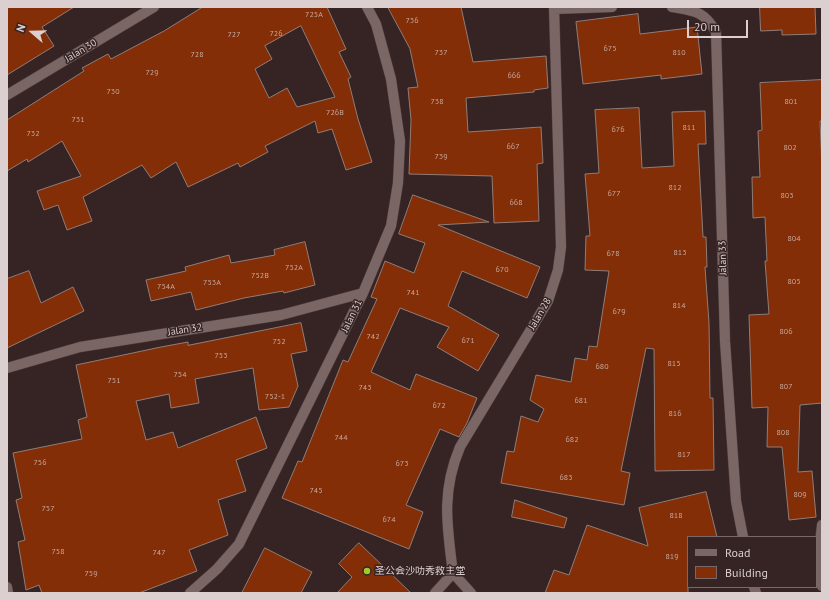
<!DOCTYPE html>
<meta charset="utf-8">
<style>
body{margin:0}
#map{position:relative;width:829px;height:600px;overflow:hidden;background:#362424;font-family:"PT Sans",sans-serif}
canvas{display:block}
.frame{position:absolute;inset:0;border:8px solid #dbcfcf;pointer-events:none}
.legend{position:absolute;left:687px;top:536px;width:130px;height:52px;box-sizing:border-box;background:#362424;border:1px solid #786868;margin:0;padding:5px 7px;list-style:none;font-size:12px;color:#dbcfcf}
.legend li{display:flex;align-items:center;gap:8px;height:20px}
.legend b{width:20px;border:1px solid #786868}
.north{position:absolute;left:12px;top:12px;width:40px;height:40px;-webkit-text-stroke:3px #362424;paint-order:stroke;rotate:290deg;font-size:11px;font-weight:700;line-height:16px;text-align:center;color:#dbcfcf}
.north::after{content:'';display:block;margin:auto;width:14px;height:18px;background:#dbcfcf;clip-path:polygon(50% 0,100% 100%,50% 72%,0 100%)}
.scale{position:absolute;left:687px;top:20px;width:61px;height:18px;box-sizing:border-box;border:2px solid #dbcfcf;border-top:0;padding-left:5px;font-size:12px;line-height:14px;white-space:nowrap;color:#dbcfcf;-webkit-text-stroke:3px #362424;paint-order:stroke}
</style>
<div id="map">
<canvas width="829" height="600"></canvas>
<div class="frame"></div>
<ul class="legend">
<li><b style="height:5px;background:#7b6666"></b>Road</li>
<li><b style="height:11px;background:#832e07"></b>Building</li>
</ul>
<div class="north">N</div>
<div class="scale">20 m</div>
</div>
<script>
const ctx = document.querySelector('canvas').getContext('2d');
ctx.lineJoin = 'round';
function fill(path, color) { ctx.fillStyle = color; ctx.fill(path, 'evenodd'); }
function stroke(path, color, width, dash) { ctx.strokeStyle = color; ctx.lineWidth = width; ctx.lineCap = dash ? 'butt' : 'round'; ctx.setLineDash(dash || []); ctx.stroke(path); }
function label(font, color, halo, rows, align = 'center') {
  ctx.font = font + ' "PT Sans","Noto Sans SC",sans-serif'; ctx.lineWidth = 3; ctx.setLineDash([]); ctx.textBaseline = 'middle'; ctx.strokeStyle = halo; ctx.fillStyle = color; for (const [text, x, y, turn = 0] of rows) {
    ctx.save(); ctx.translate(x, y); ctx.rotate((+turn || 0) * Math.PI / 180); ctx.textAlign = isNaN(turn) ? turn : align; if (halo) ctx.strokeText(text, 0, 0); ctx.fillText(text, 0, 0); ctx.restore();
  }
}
const building = new Path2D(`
 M7 7H74L42 27 54 46 7 75Z
 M203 7H327L346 49 339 52 351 77 348 79 358 119 372 162 346 170 332 129 318 133 315 121 265 146 268 152 240 167 238 163 188 187 176 162 151 178 142 165 83 197 92 221 67 230 58 205 44 210 37 191 81 176 62 141 28 162 27 159 7 171V120L84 71 82 68 108 54 111 59 164 31ZM301 26 335 97 297 107 287 88 269 98 255 69 272 59 265 46Z
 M388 7H461L473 62 546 56 548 88 534 90V92L466 98 468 132 541 127 543 163 537 164 539 221 494 223 492 176 409 174 411 120 408 88 418 87 410 49Z
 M760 7H815L816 34 782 35V30L761 31Z
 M638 14 640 34 697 27 702 74 661 79V75L583 84 576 22Z
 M822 80V121H820L822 167V403L800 405 798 472 812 471 816 517 789 520 782 447H767L768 407 752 408 749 315 769 314 765 261H767L765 217 753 218 752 177H760L758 131 762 130 760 83Z
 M639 108 642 168 674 166 672 112 705 111 706 144H698L703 237H706L707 267H705L709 323 710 398H713L714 470 655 471 654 349 646 348 621 471 630 473 624 505 501 483 507 451 514 452 521 416 538 422 544 409 530 400 536 375 571 382 575 358 587 360 589 346 597 347 609 271 585 270 586 236H590L585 174 599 173 595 110Z
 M413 195 489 222 438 225 540 267 527 298 462 271 448 306 499 335 478 371 437 347 449 327 400 308 371 372 410 390 416 374 477 398 467 423 459 437 440 429 406 505 423 512 409 549 282 498 298 461 302 462 343 360 348 362 377 299 371 297 385 261 414 273 425 243 399 234Z
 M305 242 315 285 284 293 283 291 244 298 196 310 191 292 151 301 146 280 186 271 185 267 229 255 231 263 275 255 274 250Z
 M29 271 41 303 73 287 84 311 7 348V279Z
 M301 323 307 351 291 354 298 386 289 407 259 410 253 368 195 379 199 403 171 408 169 394 136 401 146 440 173 432 178 448 256 417 267 448 236 460 246 491 218 500 228 535 189 550 197 571 139 593H42L39 585 26 590 18 542 25 540 16 500 22 498 13 453 82 439 78 420 87 417 76 365 161 347 188 342V345Z
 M706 492 717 537H688V593H545L554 570 569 575 587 525 648 546 639 508Z
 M515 500 567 518 564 528 512 517Z
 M359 543 411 593H337L352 577 339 564Z
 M265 548 312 572 301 593H242Z`);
const service = new Path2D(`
 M822 525 817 570 822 586`);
const minor = new Path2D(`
 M672 7C695 11 704 11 716 32L725 341 736 501 743 537
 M554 9 612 7
 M7 95 154 7
 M7 368 80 347 281 315 363 293
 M453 573C447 526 441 492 460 447L548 301 558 270 561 247 554 7
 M453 573 471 593
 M7 587 8 593
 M754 587 756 593
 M190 593 217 569 239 544 363 293 391 226 398 183 400 141 391 79 376 24 367 7
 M435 593 453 573`);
const markers = [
 [367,571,4,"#9fca2d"]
];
const numberNames = [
 ["725A",314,15],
 ["736",412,21],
 ["726",276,34],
 ["727",234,35],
 ["675",610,49],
 ["737",441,53],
 ["810",679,53],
 ["728",197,55],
 ["729",152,73],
 ["666",514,76],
 ["730",113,92],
 ["738",437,102],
 ["801",791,102],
 ["726B",335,113],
 ["731",78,120],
 ["811",689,128],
 ["676",618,130],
 ["732",33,134],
 ["667",513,147],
 ["802",790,148],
 ["739",441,157],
 ["812",675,188],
 ["677",614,194],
 ["803",787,196],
 ["668",516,203],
 ["804",794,239],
 ["813",680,253],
 ["678",613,254],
 ["752A",294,268],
 ["670",502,270],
 ["752B",260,276],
 ["805",794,282],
 ["753A",212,283],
 ["754A",166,287],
 ["741",413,293],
 ["814",679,306],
 ["679",619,312],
 ["806",786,332],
 ["742",373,337],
 ["671",468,341],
 ["752",279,342],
 ["753",221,356],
 ["815",674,364],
 ["680",602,367],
 ["754",180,375],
 ["751",114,381],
 ["807",786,387],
 ["743",365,388],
 ["752-1",275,397],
 ["681",581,401],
 ["672",439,406],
 ["816",675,414],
 ["808",783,433],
 ["744",341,438],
 ["682",572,440],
 ["817",684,455],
 ["756",40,463],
 ["673",402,464],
 ["683",566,478],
 ["745",316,491],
 ["809",800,495],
 ["757",48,509],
 ["818",676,516],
 ["674",389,520],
 ["758",58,552],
 ["747",159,553],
 ["819",672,557],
 ["759",91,574]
];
const streetNames = [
 ["Jalan 30",81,51,-31],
 ["Jalan 33",723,258,-92],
 ["Jalan 28",540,314,-60],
 ["Jalan 31",352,316,-64],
 ["Jalan 32",185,330,-9]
];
const poiNames = [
 ["圣公会沙叻秀救主堂",375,571]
];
fill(building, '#832e07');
stroke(building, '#917d76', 1);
stroke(service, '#4e3f3f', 11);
stroke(minor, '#4e3f3f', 11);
stroke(service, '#7b6666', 10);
stroke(minor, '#7b6666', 10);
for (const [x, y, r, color] of markers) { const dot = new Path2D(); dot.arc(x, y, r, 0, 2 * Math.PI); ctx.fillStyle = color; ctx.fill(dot); stroke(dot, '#362424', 1.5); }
label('8px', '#c5a79d', null, numberNames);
label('10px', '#dbcfcf', '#362424', streetNames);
label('10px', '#dbcfcf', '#362424', poiNames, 'left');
</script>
